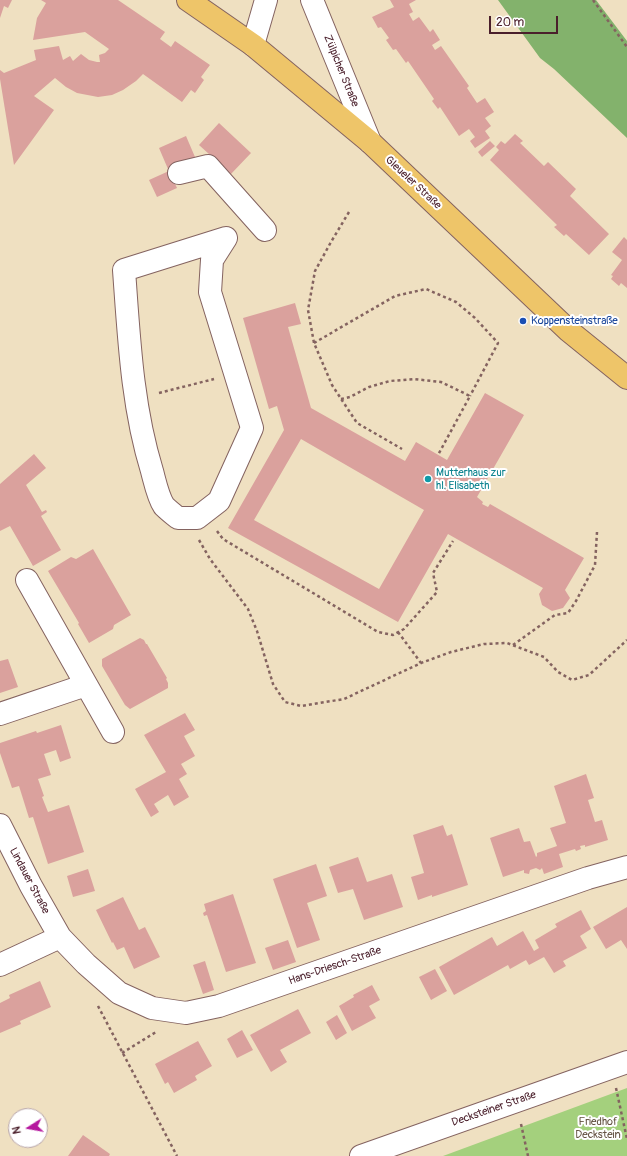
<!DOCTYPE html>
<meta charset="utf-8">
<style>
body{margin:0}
#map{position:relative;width:627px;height:1156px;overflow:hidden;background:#efe0c1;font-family:Pangolin,sans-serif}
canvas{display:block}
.north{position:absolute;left:8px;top:1108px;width:40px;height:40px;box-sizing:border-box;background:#fff;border:1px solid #b7a5aa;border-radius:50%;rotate:259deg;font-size:11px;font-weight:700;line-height:16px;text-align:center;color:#4a1f2b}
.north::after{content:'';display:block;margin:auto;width:14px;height:18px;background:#b5179e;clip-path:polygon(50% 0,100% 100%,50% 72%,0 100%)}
.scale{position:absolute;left:489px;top:16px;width:69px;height:18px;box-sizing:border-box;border:2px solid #4a1f2b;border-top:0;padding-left:5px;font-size:12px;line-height:14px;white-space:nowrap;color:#4a1f2b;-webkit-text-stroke:3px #fff;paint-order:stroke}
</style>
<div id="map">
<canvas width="627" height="1156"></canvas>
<div class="north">N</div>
<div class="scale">20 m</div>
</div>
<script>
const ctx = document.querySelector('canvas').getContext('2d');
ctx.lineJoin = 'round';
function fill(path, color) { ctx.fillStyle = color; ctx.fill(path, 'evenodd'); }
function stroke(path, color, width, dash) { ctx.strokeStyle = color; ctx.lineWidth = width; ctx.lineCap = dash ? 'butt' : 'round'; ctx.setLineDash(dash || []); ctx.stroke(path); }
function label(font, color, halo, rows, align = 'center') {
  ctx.font = font + ' Pangolin,sans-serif'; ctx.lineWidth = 4; ctx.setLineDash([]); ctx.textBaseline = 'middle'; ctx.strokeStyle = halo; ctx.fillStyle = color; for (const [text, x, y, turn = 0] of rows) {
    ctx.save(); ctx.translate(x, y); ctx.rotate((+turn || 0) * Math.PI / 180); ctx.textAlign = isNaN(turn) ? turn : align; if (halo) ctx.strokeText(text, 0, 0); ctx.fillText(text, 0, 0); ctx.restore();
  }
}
const green = new Path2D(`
 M627 1088V1156H443Z`);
const forest = new Path2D(`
 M498 0H596L627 41V138L554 69 540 58Z`);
const building = new Path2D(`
 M0 0H12L8 8 4 6 0 18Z
 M41 0H118L165 32 160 39 171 47 175 41 210 65 201 77 204 80 195 93 191 90 182 102 143 74 136 81 123 90 112 95 98 97 77 93 66 87 55 78 34 96 54 110 14 165 0 79V70L4 73 36 60 34 50 59 46 63 60 70 56 73 61 81 54 89 60 97 62H100L99 55 105 53 109 49 85 32 33 40 37 18 46 3Z
 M390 0H416L409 4 413 12 409 14 413 21 419 17 430 32 433 29 440 40 432 45 435 50 441 46 469 86 467 88 477 103 485 98 494 112 485 118 491 126 485 131 490 138 475 148 470 141 475 137 469 129 459 136 440 107 438 109 432 101 434 99 408 61 406 63 396 49 393 50 386 40 389 38 381 27 378 28 372 17 394 7Z
 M219 123 251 153 231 174 199 145Z
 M515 134 523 141 520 143 544 166 548 162 576 189 570 196 609 234 589 255 566 234 564 236 554 227 557 225 490 160 499 150 496 147 501 141 505 144Z
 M186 136 195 157 168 169 159 148Z
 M490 141 495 146 482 157 478 152Z
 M169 171 177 188 157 197 149 180Z
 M624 237 627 240V288L621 283 619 286 611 279 613 276 611 275 622 260 612 252Z
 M295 303 301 324 288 327 311 408 405 461 416 442 447 460 485 393 524 415 477 497 483 502 482 504 488 507 490 504 584 558 565 590 570 598 563 608 552 611 542 605 539 594 543 588 448 534 398 622 228 528 284 430 277 406 269 409 243 318ZM301 439 424 510 379 589 254 520Z
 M34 454 46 468 26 485 42 512 46 510 47 512 41 516 61 550 33 566 10 526 0 531V484Z
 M93 549 131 615 114 625 113 629 89 643 78 624 79 623 48 571 71 557 76 559Z
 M140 638 144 640 146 644H147L167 678 166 679 168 683V688L130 709 125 705 102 666V659Z
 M8 659 18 687 0 693V661Z
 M185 713 195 730 184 736 195 756 181 764 187 774 179 779 189 797 174 806 168 795 154 804 159 812 151 817 135 789 166 772 144 735Z
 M61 725 71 758 60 762 56 750 44 754 51 775 38 779 44 796 42 797 48 812 69 805 84 852 48 864 33 817 29 818 19 786 12 788 0 753V743L36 731 37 733Z
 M586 774 594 798 588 800 595 822 602 820 608 840 585 847V845L580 846 581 849 576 851 575 849 559 854 563 867 544 874 542 868 540 870 536 868 530 870 529 874 524 873V870L503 877 490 838 519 828 524 842 530 841 536 857 537 856V853L557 846 550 828 566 823 554 786Z
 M443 825 447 836 452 834 468 885 432 897V895L418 900 411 877 424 873 413 835Z
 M358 857 367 882 392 874 403 907 364 920 353 889 338 893 329 867Z
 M316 864 327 896 307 903 320 940 297 948 273 879Z
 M88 869 95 891 73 897 67 876Z
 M233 894 256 963 226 972 207 915 204 916 203 913 206 911 204 904Z
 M123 897 139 930 145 927 160 957 134 969 124 947 117 950 113 942 112 943 96 910Z
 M627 907V949L621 940 606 949 593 927Z
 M581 910 591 929 580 936 587 948 563 961 566 966 554 973 544 957 529 965 526 960 510 969 508 965 454 995 439 967 492 937 497 946 523 931 534 951 539 948 535 940 557 927 555 924Z
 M288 940 296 962 273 970 265 948Z
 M205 961 214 990 203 994 193 965Z
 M435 969 447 991 431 1000 419 977Z
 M40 981 51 1007 20 1021 21 1024 0 1033V1003L10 998 9 995Z
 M372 985 380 1000 369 1006 376 1018 352 1031 339 1006 354 997 353 995Z
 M298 1009 311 1033 280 1050 287 1062 271 1072 250 1035Z
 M337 1015 347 1033 336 1040 326 1022Z
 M242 1030 253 1050 237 1058 227 1039Z
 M198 1041 212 1066 195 1076 197 1080 174 1093 168 1082 165 1084 155 1064Z
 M83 1135 110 1154 109 1156H68Z`);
const path = new Path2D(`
 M593 0 627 47
 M349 212 331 242 315 271 308 310 314 343 332 385 357 423 402 449
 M314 343 395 296 426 289 456 302 475 318 498 343 470 396
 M159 393 214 379
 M341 399 350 397 369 387 390 381 414 379 441 382 470 396 438 455
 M217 531 223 539 378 632 393 635 404 629 437 592 433 573 453 541
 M199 540 210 559 248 609 257 631 273 684 285 702 301 706 344 699 421 663 451 652 484 644 507 643 544 657 558 672 572 680 589 675 627 640
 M398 632 421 663
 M513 645 555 615 568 613 576 601 595 565 597 532
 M98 1006 177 1156
 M122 1053 156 1032
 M616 1088 627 1139
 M521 1124 528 1156`);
const minor = new Path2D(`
 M312 0 370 142
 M253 45 266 0
 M179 173 208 166 265 230
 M226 238 212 260 210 292 252 428 219 501 197 518H178C173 514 168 510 164 506 158 497 155 482 152 471 132 406 129 338 124 270Z
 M27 580 113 732
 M0 714 86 685
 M0 825 31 886 60 937 86 964 119 993 152 1008 186 1013 219 1006 588 878 627 867
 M0 965 60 937
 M361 1156 627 1062`);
const major = new Path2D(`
 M188 0 253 45 370 142 569 331 627 378`);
const markers = [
 [523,321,4,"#1a4fb4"],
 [428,479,4,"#0f9aa8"]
];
const streetNames = [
 ["Zülpicher Straße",341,71,68],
 ["Gleueler Straße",413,183,43],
 ["Lindauer Straße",29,881,62],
 ["Hans-Driesch-Straße",335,966,-19],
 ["Decksteiner Straße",494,1109,-19]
];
const transitNames = [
 ["Koppensteinstraße",531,321]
];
const cultureNames = [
 ["Mutterhaus zur",436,473],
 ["hl. Elisabeth",436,486]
];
const parkNames = [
 ["Friedhof",598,1122],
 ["Deckstein",598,1135]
];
fill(green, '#a4d07d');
fill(forest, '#83b26c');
fill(building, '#daa19d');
stroke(minor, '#846360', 24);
stroke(major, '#846360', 24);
stroke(path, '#846360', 2.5, [3, 3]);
stroke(minor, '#fff', 22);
stroke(major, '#eec569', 22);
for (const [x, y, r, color] of markers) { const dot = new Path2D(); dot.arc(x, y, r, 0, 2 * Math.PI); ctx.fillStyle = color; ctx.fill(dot); stroke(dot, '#fff', 1.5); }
label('11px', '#4a1f2b', '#fff', streetNames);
label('11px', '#164399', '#fff', transitNames, 'left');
label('11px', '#0d838f', '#fff', cultureNames, 'left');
label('11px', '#655444', '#fff', parkNames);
</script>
